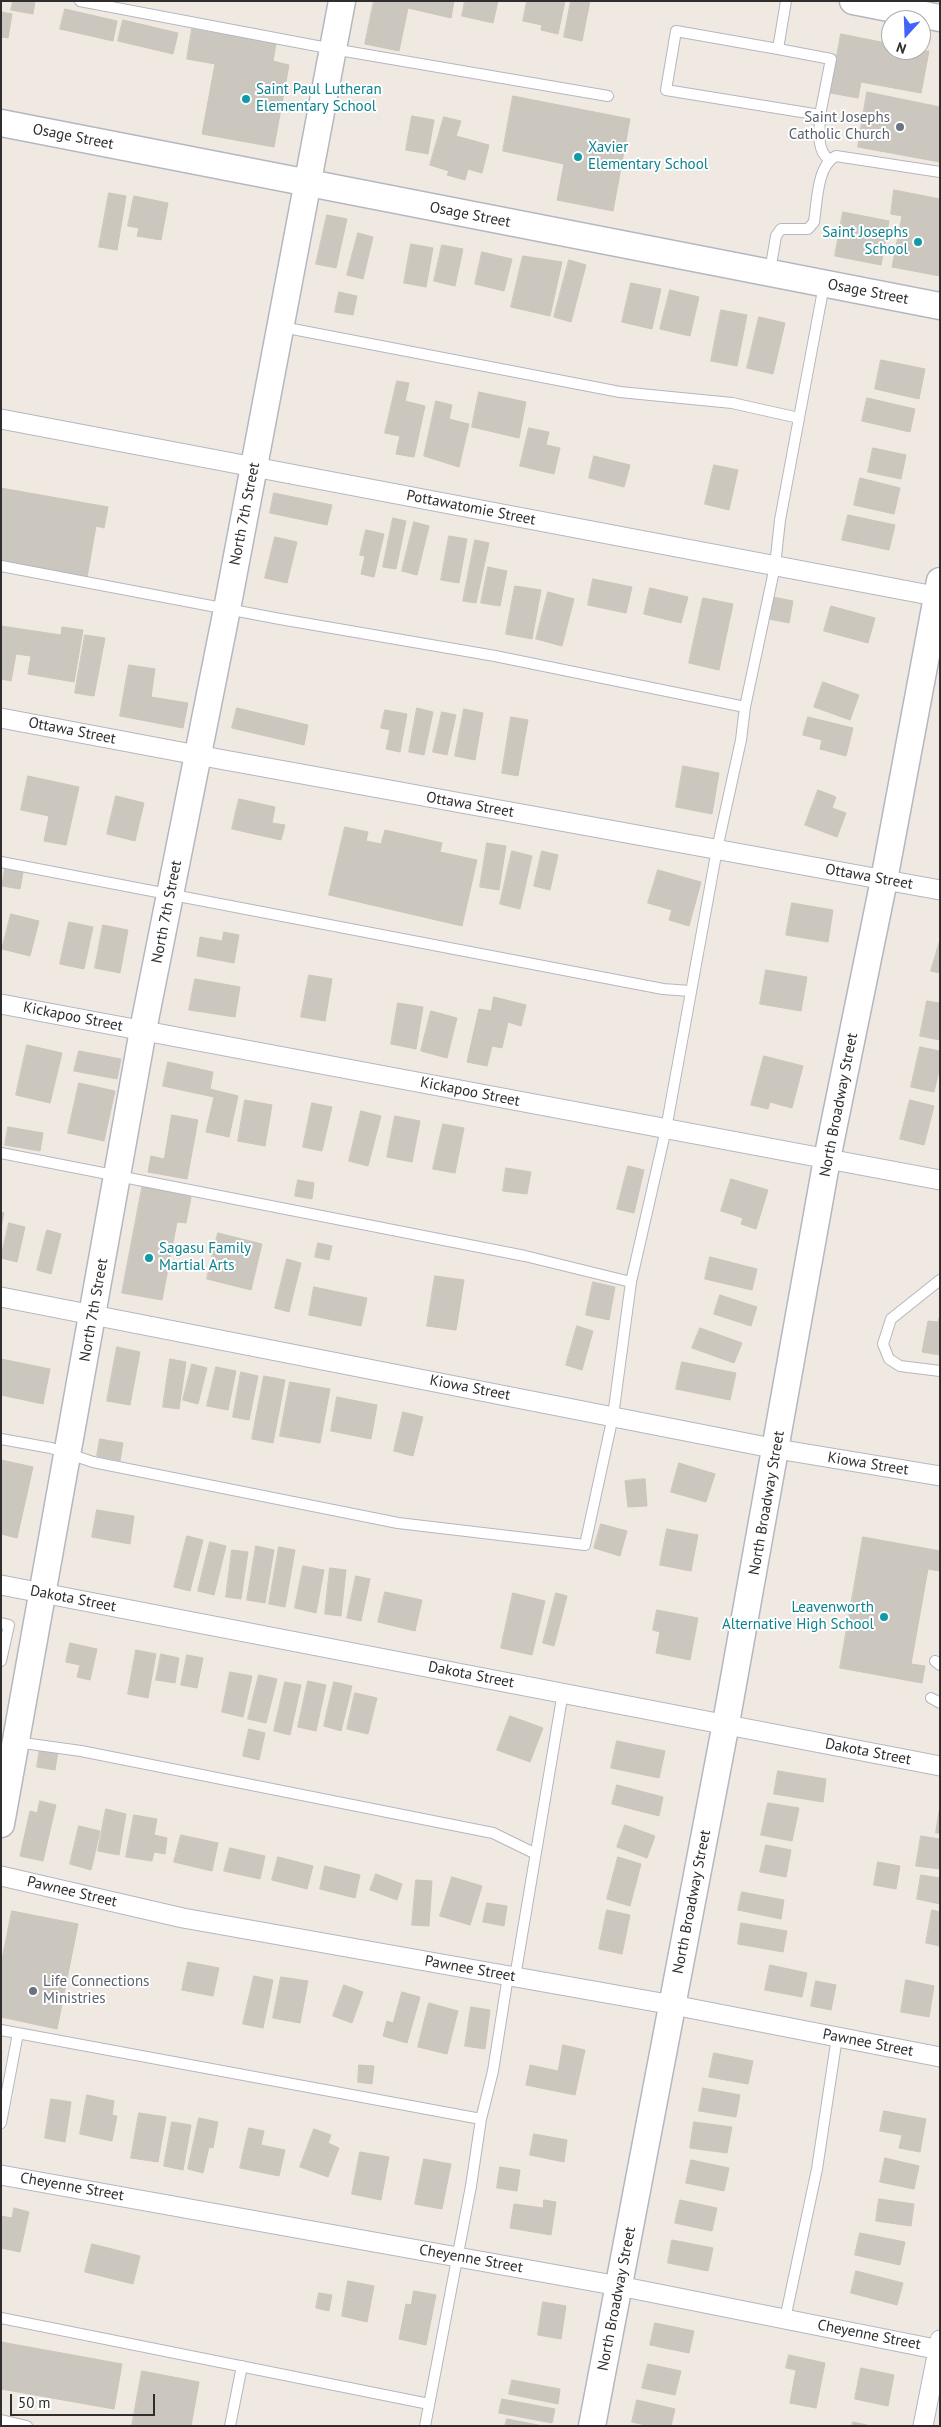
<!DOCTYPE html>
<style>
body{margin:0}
#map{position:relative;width:941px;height:2427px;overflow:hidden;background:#efe9e1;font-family:"PT Sans",sans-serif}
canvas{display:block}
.frame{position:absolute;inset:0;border:2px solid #2e2e2e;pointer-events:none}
.north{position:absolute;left:881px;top:10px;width:50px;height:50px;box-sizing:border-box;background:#fff;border:1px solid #ababab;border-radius:50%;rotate:200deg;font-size:14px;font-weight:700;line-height:20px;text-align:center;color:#2e2e2e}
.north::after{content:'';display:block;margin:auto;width:18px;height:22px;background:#4264fb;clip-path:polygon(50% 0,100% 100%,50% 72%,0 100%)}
.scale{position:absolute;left:10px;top:2394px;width:145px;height:22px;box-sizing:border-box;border:2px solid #2e2e2e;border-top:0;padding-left:6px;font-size:15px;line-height:18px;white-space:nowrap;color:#2e2e2e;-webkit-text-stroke:4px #fff;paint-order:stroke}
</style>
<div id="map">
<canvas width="941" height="2427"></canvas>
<div class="frame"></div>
<div class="north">N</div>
<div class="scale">50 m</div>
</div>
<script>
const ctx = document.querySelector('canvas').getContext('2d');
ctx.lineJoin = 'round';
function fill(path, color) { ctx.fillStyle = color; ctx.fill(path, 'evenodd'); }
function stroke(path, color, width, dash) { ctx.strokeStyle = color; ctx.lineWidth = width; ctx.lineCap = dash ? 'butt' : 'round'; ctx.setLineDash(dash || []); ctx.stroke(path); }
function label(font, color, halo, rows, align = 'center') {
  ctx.font = font + ' "PT Sans",sans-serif'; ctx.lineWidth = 4; ctx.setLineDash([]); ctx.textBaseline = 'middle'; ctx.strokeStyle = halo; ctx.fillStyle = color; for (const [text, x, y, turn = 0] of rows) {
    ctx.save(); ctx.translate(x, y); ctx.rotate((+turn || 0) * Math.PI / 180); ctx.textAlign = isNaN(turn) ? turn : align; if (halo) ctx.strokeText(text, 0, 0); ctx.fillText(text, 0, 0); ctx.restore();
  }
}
const building = new Path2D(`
 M13 1H35L33 14 11 10Z
 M374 1H454L451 18 408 8 399 51 365 44Z
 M465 1H498L493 23 462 16Z
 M527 1H565L558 34 541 30 542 25 523 21Z
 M571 1H590L582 41 564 37Z
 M65 9 117 21 113 41 60 29Z
 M1 12 12 14 8 38 1 37Z
 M123 20 178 33 173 54 118 41Z
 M192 29 276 44 273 61 289 65 274 147 202 134 215 64 187 59Z
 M841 34 891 44V50L929 51 921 93 861 82 858 98 830 93Z
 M867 92 940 107V162L858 147Z
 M513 96 630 119 613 211 557 200 564 164 503 151Z
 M412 116 434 120 428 154 406 150Z
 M444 117 461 121 456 136 489 145 482 173 468 169 465 180 447 175 449 171 430 165Z
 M894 190 940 199V276L892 267 902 216 891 214Z
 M109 193 126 196 117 250 99 247Z
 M134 196 168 203 161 240 137 236 139 228 128 226Z
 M843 212 889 221 881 265 835 256Z
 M327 215 347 219 336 268 316 264Z
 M358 233 373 237 363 279 347 275Z
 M411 244 433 248 426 287 404 283Z
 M442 245 463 249 455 286 434 281Z
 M482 252 512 259 504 291 475 284Z
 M523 256 562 262 550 316 511 307Z
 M569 260 586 265 571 322 554 317Z
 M631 283 661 289 652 329 622 322Z
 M670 290 699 297 690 336 660 329Z
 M339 292 357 296 353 315 335 312Z
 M721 310 747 315 737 366 711 361Z
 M759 317 785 323 773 374 747 368Z
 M881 360 925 369 919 399 875 389Z
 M397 381 409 383 405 401 425 406 414 457 396 454 400 436 385 433Z
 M479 392 526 402 519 438 472 427Z
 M867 398 915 409 910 432 862 421Z
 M436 401 452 405 449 419 469 424 459 467 424 456Z
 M529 428 549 432 546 445 560 448 554 474 520 466Z
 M873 448 906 455 901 479 868 472Z
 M594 456 630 465 624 487 589 478Z
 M714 465 738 470 729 510 705 504Z
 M860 478 900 488 894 514 854 505Z
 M1 488 108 507 104 528 96 526 87 577 1 561Z
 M274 493 332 505 327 525 270 513Z
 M848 515 895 525 889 550 842 540Z
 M393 518 406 521 396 569 383 567Z
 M414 522 429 526 417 575 402 571Z
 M366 530 384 534 374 577 361 574 365 556 360 555Z
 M449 536 467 539 459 583 441 580Z
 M275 537 297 542 287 583 265 578Z
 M475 540 489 543 476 603 463 601Z
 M488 567 507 571 500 606 481 603Z
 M593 579 632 587 626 613 588 605Z
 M515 586 541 590 532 639 506 634Z
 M650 588 688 597 681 623 644 614Z
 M548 592 574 599 562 646 536 639Z
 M773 597 793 601 789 623 769 619Z
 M703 598 733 604 719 670 689 663Z
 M831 606 875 618 868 643 824 631Z
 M1 626 61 635 62 627 83 630 74 682 28 674 31 656 16 654 11 681 1 679Z
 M85 635 105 638 94 696 75 693Z
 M129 665 155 669 151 697 188 703 183 728 120 716Z
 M823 682 859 695 850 720 814 707Z
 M237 708 308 725 304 745 232 728Z
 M417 708 433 712 424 755 409 752Z
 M464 709 483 713 475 760 455 756Z
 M385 710 407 714 400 752 386 749 390 730 381 728Z
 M442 712 456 715 447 755 433 752Z
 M511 717 528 720 518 776 502 773Z
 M808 717 853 728 846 756 820 749 822 740 803 735Z
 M683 766 719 773 712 814 676 807Z
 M28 776 79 787 66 845 44 841 49 816 21 810Z
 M818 790 836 797 832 808 846 813 837 837 805 825Z
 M116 796 144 803 135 841 107 834Z
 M239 799 275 807 272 823 285 825 281 840 232 829Z
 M345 827 368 832 366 841 381 844 385 830 442 843 440 852 477 860 462 926 329 895Z
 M487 843 506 846 499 890 480 887Z
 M512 851 532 856 520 909 500 904Z
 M542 851 558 855 550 890 534 886Z
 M5 869 23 872 20 889 2 886Z
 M658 870 701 882 689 926 669 920 672 910 648 903Z
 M792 903 833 910 828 942 786 935Z
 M11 914 39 921 30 956 2 949Z
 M69 922 93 927 84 969 60 964Z
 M103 925 128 930 120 973 95 968Z
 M224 932 239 935 234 963 197 956 200 937 222 941Z
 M940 940V973L931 971Z
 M766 970 807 977 801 1011 760 1004Z
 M309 975 332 979 325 1021 301 1017Z
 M195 979 240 987 235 1017 189 1010Z
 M494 997 526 1005 521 1026 508 1022 502 1048 492 1046 487 1066 467 1062 479 1009 491 1011Z
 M927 1001 940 1003V1040L920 1036Z
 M398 1003 423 1007 416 1049 391 1044Z
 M431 1011 457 1018 447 1058 421 1051Z
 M27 1045 62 1053 50 1103 16 1095Z
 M920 1047 940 1051V1066L934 1092 911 1087Z
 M79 1051 121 1059 117 1079 74 1071Z
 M764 1056 803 1066 792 1108 770 1102 768 1109 751 1105Z
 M168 1062 213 1072 210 1089 238 1096 229 1137 206 1132 214 1097 163 1086Z
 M79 1083 115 1091 104 1141 68 1133Z
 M245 1100 272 1105 265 1146 238 1141Z
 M910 1100 934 1106 924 1145 900 1139Z
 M312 1103 332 1107 322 1151 303 1147Z
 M361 1111 381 1116 368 1166 349 1161Z
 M172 1115 198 1120 187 1179 148 1172 151 1156 164 1159Z
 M395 1116 420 1121 412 1162 387 1157Z
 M443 1124 464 1128 455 1173 433 1169Z
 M8 1127 43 1133 40 1151 5 1145Z
 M628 1166 644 1170 634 1213 617 1209Z
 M506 1168 531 1172 527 1194 503 1191Z
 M731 1179 768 1190 756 1229 741 1224 743 1218 721 1211Z
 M298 1180 314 1183 312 1199 295 1196Z
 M143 1183 192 1192 186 1223 177 1222 162 1300 122 1293Z
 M1 1212 4 1213 1 1228Z
 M9 1223 25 1227 17 1262 1 1258Z
 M47 1230 61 1234 51 1274 37 1270Z
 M218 1233 262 1244 251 1290 207 1279Z
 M318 1243 332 1246 329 1260 315 1257Z
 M710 1257 757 1269 752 1290 705 1279Z
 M287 1259 301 1263 289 1312 275 1308Z
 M435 1276 464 1280 456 1330 427 1326Z
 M593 1282 615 1287 609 1320 586 1315Z
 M314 1287 367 1298 361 1326 309 1315Z
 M720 1295 757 1307 751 1326 714 1314Z
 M940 1314V1355L922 1352 928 1321 938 1322Z
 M577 1326 593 1331 582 1370 566 1365Z
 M700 1328 742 1343 734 1363 692 1348Z
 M117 1347 140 1352 130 1405 107 1401Z
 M1 1359 50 1369 43 1404 1 1395Z
 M170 1359 186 1362 179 1409 163 1407Z
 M682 1362 736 1373 730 1400 676 1389Z
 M192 1364 207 1368 198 1404 183 1400Z
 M216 1367 236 1371 228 1410 207 1406Z
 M241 1372 258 1376 249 1420 233 1417Z
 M264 1376 285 1380 273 1443 252 1439Z
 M290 1382 330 1389 320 1443 280 1436Z
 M337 1397 377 1405 371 1439 331 1431Z
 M403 1412 423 1417 413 1456 394 1451Z
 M100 1439 123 1443 120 1461 97 1456Z
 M1 1460 33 1467 17 1538 1 1534Z
 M679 1463 715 1474 706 1502 671 1492Z
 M645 1479 647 1506 628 1507 625 1481Z
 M97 1510 134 1516 130 1544 92 1537Z
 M601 1524 627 1531 620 1556 594 1548Z
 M667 1529 698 1535 691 1571 660 1565Z
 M187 1536 203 1540 190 1591 174 1587Z
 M863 1537 940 1551V1571L928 1569 911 1664 925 1666 922 1683 840 1668Z
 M210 1542 226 1546 214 1595 198 1591Z
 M256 1546 274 1550 265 1603 247 1600Z
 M279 1547 295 1550 285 1607 269 1604Z
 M232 1550 248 1552 241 1599 226 1597Z
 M303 1566 324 1570 316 1613 295 1608Z
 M330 1568 346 1570 341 1616 325 1614Z
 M356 1576 370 1579 361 1621 347 1618Z
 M385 1592 422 1600 415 1631 378 1622Z
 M513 1593 545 1601 532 1655 501 1648Z
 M556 1593 567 1596 554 1646 543 1643Z
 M657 1610 698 1618 690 1660 656 1653 660 1632 653 1630Z
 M70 1643 97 1649 90 1680 77 1677 80 1665 66 1662Z
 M136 1650 156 1654 148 1698 128 1694Z
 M161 1654 179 1658 175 1683 156 1680Z
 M187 1655 203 1658 197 1688 181 1685Z
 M230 1672 252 1676 243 1717 222 1712Z
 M259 1675 277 1679 266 1723 248 1719Z
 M308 1681 326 1685 316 1731 298 1727Z
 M285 1682 301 1685 290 1735 274 1731Z
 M334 1682 352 1686 341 1731 324 1726Z
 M355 1693 377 1698 368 1734 347 1729Z
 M510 1716 543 1728 530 1762 497 1750Z
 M249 1729 265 1733 259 1760 243 1756Z
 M617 1741 665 1751 659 1778 611 1768Z
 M40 1748 58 1751 55 1770 37 1767Z
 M778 1771 826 1779 823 1802 774 1794Z
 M617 1785 663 1797 659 1816 612 1804Z
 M40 1801 56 1805 43 1861 20 1856 30 1811 37 1813Z
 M768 1803 799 1808 792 1841 761 1835Z
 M940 1806V1833H936Z
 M106 1809 126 1814 119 1855 98 1851Z
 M134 1815 157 1819 154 1835 167 1838 165 1854 154 1852 152 1861 126 1857Z
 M625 1825 655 1836 647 1858 617 1847Z
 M79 1826 100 1831 91 1870 70 1864Z
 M181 1835 218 1843 212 1871 174 1862Z
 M921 1836 940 1839V1869L916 1866Z
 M766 1845 791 1850 786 1877 760 1872Z
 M230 1848 265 1856 260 1879 224 1871Z
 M278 1857 313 1866 307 1889 272 1880Z
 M618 1857 641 1864 630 1906 607 1899Z
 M878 1862 900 1866 896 1889 874 1885Z
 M325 1866 360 1875 355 1898 320 1889Z
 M376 1874 402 1884 397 1900 370 1890Z
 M921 1875 940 1878V1904L917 1899Z
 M452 1877 482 1886 470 1925 440 1916Z
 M416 1880 432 1881 429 1926 412 1925Z
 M742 1892 784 1900 781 1919 738 1910Z
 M487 1903 507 1906 504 1926 483 1922Z
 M607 1910 630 1915 622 1954 599 1949Z
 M932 1910 940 1912V1946L926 1943Z
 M12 1911 78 1924 57 2029 1 2017V1965Z
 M741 1923 787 1931 783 1952 738 1944Z
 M188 1962 219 1968 213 1996 182 1990Z
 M770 1965 807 1973 802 1997 765 1990Z
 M254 1976 273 1980 263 2028 243 2024Z
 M281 1977 308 1981 300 2023 273 2018Z
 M906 1980 934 1986 929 2017 901 2012Z
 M816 1981 836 1985 831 2010 811 2006Z
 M344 1985 363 1992 352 2023 333 2016Z
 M402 1992 420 1997 407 2043 383 2036 387 2021 393 2023Z
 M429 2003 458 2011 447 2054 418 2047Z
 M471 2007 490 2010 485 2049 465 2046Z
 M563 2045 585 2050 575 2095 526 2085 530 2065 558 2071Z
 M714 2053 753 2061 748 2084 709 2077Z
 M359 2065 374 2066 372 2084 358 2082Z
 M703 2088 740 2095 736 2117 699 2111Z
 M87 2095 114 2101 112 2115 117 2116 112 2141 80 2134Z
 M51 2099 71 2102 65 2142 45 2138Z
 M884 2111 926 2119 920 2152 899 2148 902 2135 880 2131Z
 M139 2113 166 2117 158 2162 131 2158Z
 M199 2118 218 2122 213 2148 209 2147 203 2173 188 2169Z
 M172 2122 191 2125 183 2170 164 2166Z
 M694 2122 732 2127 727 2153 690 2148Z
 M249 2128 264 2131 261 2145 285 2150 279 2176 240 2168Z
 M314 2129 331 2135 328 2143 339 2148 328 2177 300 2167Z
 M534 2134 567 2140 564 2162 530 2155Z
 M360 2152 389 2157 381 2200 352 2194Z
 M885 2158 919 2166 914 2189 880 2182Z
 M424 2159 451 2164 442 2209 415 2204Z
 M691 2160 729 2168 724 2191 686 2183Z
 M500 2167 520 2170 517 2191 497 2188Z
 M879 2199 914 2204 911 2226 876 2221Z
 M544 2200 556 2202 551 2235 510 2228 514 2204 543 2208Z
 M680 2200 717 2208 712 2231 675 2223Z
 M14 2208 29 2212 20 2252 1 2248V2216L12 2218Z
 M860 2233 905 2242 900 2265 855 2255Z
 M672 2240 713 2248 708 2271 668 2263Z
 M92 2244 140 2256 133 2284 85 2272Z
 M856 2271 903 2283 897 2305 851 2293Z
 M348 2281 374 2286 367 2322 342 2316Z
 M414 2291 436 2295 426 2345 399 2339 406 2304 411 2305Z
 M319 2293 332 2295 329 2311 316 2308Z
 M543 2302 566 2306 561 2339 538 2335Z
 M655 2323 694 2331 689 2353 650 2345Z
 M1 2342 122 2364 114 2409 1 2389Z
 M789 2355 825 2363 816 2408 790 2403 796 2370 786 2368Z
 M648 2364 681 2371 675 2395 642 2388Z
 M861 2368 894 2375 888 2406 855 2399Z
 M142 2371 199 2382 191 2426H132Z
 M512 2380 560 2389 558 2404 509 2394Z
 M502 2399 555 2409 552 2423 499 2413Z
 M637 2400 675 2409 671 2426H650L632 2422Z
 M507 2419 543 2426H505Z
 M853 2422 871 2426H852Z`);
const lane = new Path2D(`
 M80 1 333 49 608 96
 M786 1 778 49 676 31 666 90 820 115C820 131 816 148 828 159
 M778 49 831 59 820 115
 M770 271 776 236 781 229H808L814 222C817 203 817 165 836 156L940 172
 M282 327 620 392 732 403 799 418 824 285
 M1 566 280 619 495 656 745 707 775 566 780 520 799 418
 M1 862 663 989 690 991
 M1 1153 525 1256 631 1282
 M940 1280 891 1319 883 1344 889 1359 900 1366 940 1371
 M1 1439 51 1448 93 1462 398 1523 585 1545 613 1416 631 1282 666 1129 717 849 741 740 745 707
 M1 1623 9 1625 1 1661
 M935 1661 940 1665
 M931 1698 940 1703
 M16 1742 81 1751 493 1833 534 1853
 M515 1977 563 1692
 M1 2030 481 2119
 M1 2123 18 2033
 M1 2318 429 2404
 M785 2319 817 2169 837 2037
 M1 2420 27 2426
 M230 2426 242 2366
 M425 2426 471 2186 481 2119 493 2071 508 1976`);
const street = new Path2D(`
 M1 419 940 597
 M1 718 197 755 940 890
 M1 1004 940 1180
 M1 1297 777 1449 940 1476
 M1 1585 940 1766
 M1 1876 183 1918 673 2005 940 2057
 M1 2175 619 2286 940 2350
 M923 2426 940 2340`);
const secondary = new Path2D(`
 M853 1 940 18
 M1 123 940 306
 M1 1824 143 1030 227 609 342 1
 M592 2426 726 1723 827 1159 884 880 940 581`);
const markers = [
 [246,99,5,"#0f9aa8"],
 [900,127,5,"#6b7280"],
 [578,157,5,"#0f9aa8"],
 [918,242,5,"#0f9aa8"],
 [149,1258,5,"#0f9aa8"],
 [884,1617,5,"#0f9aa8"],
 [33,1991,5,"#6b7280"]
];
const cultureNames = [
 ["Saint Paul Lutheran",256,90],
 ["Elementary School",256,107],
 ["Xavier",588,148],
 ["Elementary School",588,165],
 ["Saint Josephs",908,233,"right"],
 ["School",908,250,"right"],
 ["Sagasu Family",159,1249],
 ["Martial Arts",159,1266],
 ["Leavenworth",874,1608,"right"],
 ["Alternative High School",874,1625,"right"]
];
const worshipNames = [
 ["Saint Josephs",890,118],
 ["Catholic Church",890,135],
 ["Life Connections",43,1982,"left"],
 ["Ministries",43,1999,"left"]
];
const streetNames = [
 ["Osage Street",73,137,11],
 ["Osage Street",470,215,11],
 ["Osage Street",868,292,11],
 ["Pottawatomie Street",471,508,11],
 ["North 7th Street",245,514,-79],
 ["Ottawa Street",72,731,11],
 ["Ottawa Street",470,805,10],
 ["Ottawa Street",869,877,10],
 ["North 7th Street",167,912,-79],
 ["Kickapoo Street",73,1017,11],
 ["Kickapoo Street",470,1092,11],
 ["North Broadway Street",839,1105,-79],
 ["North 7th Street",94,1310,-80],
 ["Kiowa Street",470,1388,11],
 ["Kiowa Street",868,1464,9],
 ["North Broadway Street",767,1503,-80],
 ["Dakota Street",73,1599,11],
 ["Dakota Street",471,1675,11],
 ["Dakota Street",868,1752,11],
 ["Pawnee Street",72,1892,13],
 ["North Broadway Street",692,1902,-79],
 ["Pawnee Street",470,1969,10],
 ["Pawnee Street",868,2043,11],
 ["Cheyenne Street",72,2187,10],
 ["Cheyenne Street",471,2259,10],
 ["North Broadway Street",617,2299,-79],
 ["Cheyenne Street",869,2335,11]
];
fill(building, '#cbc7bf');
stroke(building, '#cbc5ba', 1);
stroke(lane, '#b4b7c1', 12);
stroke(street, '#b4b7c1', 21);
stroke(secondary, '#b4b7c1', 29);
stroke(lane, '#fff', 10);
stroke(street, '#fff', 19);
stroke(secondary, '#fff', 26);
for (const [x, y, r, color] of markers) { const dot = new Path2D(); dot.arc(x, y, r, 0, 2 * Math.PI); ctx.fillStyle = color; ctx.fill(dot); stroke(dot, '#fff', 2); }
label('15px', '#0d838f', '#fff', cultureNames, 'left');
label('15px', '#5b616d', '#fff', worshipNames, 'right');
label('15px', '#2e2e2e', '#fff', streetNames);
</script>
